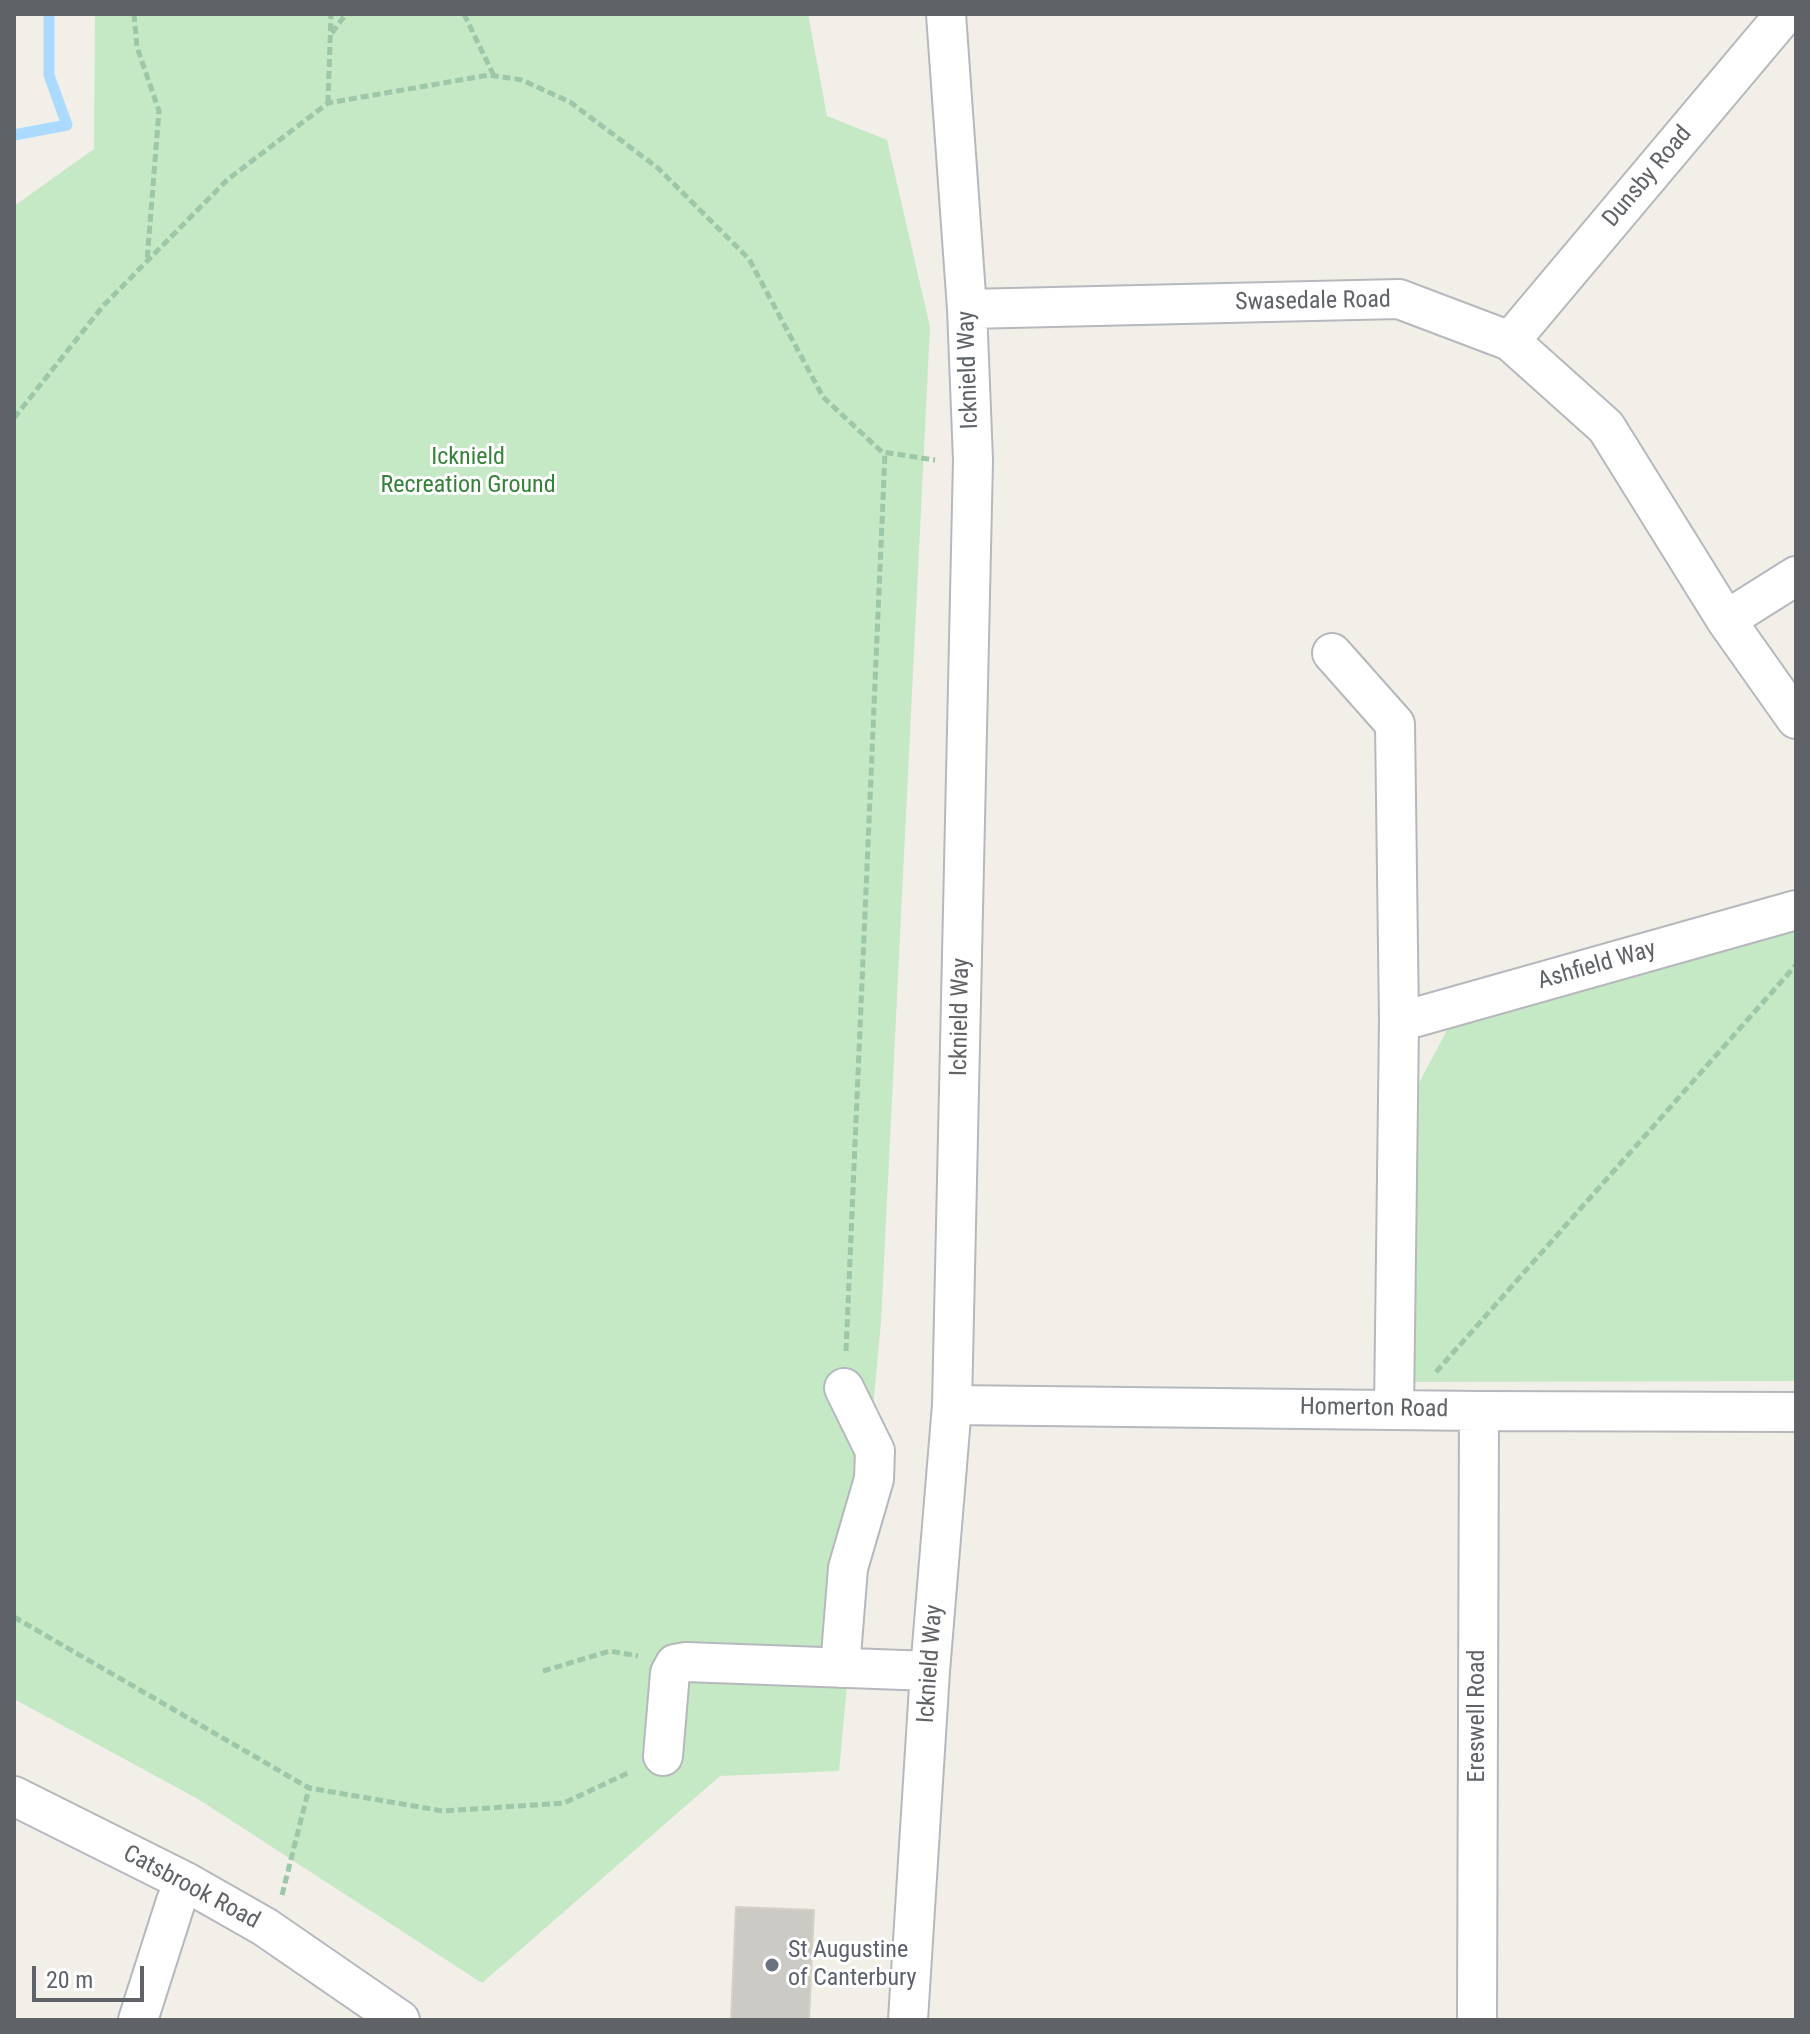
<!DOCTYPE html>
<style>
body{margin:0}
#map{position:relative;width:1810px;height:2034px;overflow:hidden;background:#f1efe8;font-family:"Roboto Condensed",sans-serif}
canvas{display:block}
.frame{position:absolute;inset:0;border:16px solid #5f6368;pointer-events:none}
.scale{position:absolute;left:32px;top:1966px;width:112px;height:36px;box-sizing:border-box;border:4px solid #5f6368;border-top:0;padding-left:10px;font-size:24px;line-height:28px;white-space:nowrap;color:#5f6368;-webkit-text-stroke:6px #fff;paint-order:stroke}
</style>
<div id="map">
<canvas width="1810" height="2034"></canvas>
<div class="frame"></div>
<div class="scale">20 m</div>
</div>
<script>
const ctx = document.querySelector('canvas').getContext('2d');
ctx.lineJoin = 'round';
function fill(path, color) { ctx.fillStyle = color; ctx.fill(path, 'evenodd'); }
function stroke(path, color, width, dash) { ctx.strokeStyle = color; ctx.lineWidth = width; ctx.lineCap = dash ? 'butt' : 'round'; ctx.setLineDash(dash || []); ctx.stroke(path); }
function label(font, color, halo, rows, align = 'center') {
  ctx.font = font + ' "Roboto Condensed",sans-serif'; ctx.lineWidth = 6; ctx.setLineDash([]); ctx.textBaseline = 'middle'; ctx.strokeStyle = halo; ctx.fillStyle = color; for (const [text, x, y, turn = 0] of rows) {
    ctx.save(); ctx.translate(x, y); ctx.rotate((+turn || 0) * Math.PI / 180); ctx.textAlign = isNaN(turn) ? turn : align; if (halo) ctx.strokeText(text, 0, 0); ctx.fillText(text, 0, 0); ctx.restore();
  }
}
const green = new Path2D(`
 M95 14H808L827 116 887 140 930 327 881 1322 839 1771 720 1776 482 1983 198 1799 14 1699V206L94 149Z
 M1796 926V1381L1411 1382 1413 1094 1451 1023Z`);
const stream = new Path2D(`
 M14 135 67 125 49 75V14`);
const building = new Path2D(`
 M736 1907 814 1910 809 2020H731Z`);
const path = new Path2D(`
 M134 14 137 47 159 111 147 261
 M464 14 494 76
 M332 33 346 14
 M328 103 331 14
 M14 418 103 306 227 180 328 103 489 75 522 80 570 102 658 168 749 259 823 397 882 452 935 460
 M846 1351 885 453
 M1436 1372 1796 965
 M14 1617 309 1788 443 1811 564 1803 630 1772
 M543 1671 610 1651 638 1656
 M282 1895 309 1788`);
const minor = new Path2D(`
 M967 309 1399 299 1510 341 1606 427 1726 620 1796 719
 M1510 341 1785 14
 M1726 620 1796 576
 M1332 653 1395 724 1399 1022 1394 1409
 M1399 1022 1796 910
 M952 1405 1479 1411 1796 1412
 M840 1668 848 1568 874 1479 875 1451 844 1388
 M663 1756 670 1673 675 1664 686 1662 930 1671
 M14 1796 186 1882 265 1927 400 2020
 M138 2020 176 1901 186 1882
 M908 2020 930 1671 952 1405 973 460 967 309 946 14
 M1477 2020 1479 1411`);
const markers = [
 [772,1965,8,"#6b7280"]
];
const streetNames = [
 ["Dunsby Road",1648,177,-50],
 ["Swasedale Road",1313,302,-1],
 ["Icknield Way",969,370,-92],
 ["Ashfield Way",1597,966,-16],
 ["Icknield Way",961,1017,-89],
 ["Homerton Road",1374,1409,1],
 ["Icknield Way",931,1664,-86],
 ["Ereswell Road",1478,1716,-90],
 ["Catsbrook Road",191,1888,28]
];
const parkNames = [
 ["Icknield",468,458],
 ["Recreation Ground",468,486]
];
const worshipNames = [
 ["St Augustine",788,1951],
 ["of Canterbury",788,1979]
];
fill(green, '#c5e8c5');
stroke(stream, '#aadaff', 11);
fill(building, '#cccac5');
stroke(building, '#d6d1c6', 2);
stroke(minor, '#b5b8bc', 42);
stroke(path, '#9cc7a9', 5, [8, 4]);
stroke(minor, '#fff', 38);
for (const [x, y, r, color] of markers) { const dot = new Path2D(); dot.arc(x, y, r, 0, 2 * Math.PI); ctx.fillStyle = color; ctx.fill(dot); stroke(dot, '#fff', 3); }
label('24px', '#5f6368', '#fff', streetNames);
label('24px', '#348238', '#fff', parkNames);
label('24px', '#5b616d', '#fff', worshipNames, 'left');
</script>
